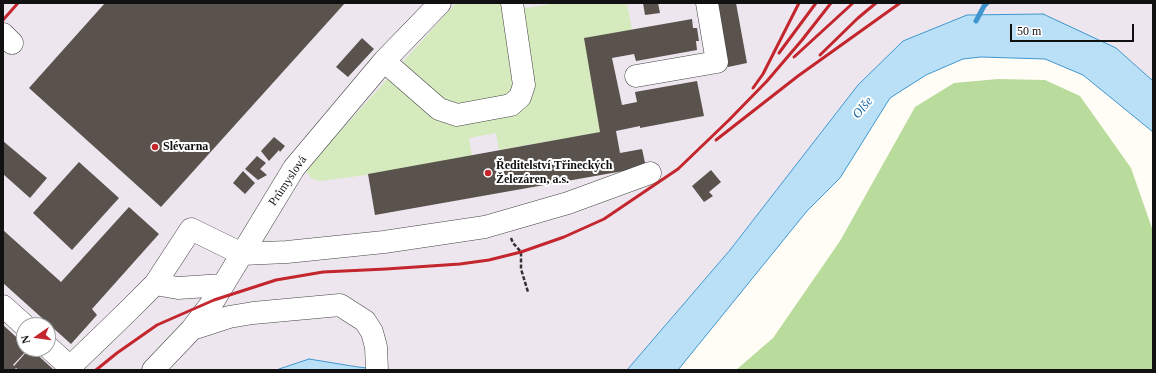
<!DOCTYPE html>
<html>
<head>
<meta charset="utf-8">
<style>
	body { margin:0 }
	#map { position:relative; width:1156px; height:373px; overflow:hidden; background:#fffdf5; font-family:"Times New Roman",serif }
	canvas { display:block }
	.frame { position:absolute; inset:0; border:4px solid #111; pointer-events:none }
	.north { position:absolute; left:16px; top:317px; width:40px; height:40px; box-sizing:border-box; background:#fff; border:1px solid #a0a0a0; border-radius:50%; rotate:257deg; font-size:11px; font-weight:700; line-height:16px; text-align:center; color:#111 }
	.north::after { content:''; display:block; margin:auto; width:14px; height:18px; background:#c4262e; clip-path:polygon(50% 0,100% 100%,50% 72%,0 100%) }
	.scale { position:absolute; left:1010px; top:24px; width:124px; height:18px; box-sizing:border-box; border:2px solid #111; border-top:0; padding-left:5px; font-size:12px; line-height:14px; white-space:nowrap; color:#111; -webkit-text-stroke:3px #fff; paint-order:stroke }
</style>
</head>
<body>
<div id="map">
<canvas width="1156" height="373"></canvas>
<div class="frame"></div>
<div class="north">N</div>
<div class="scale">50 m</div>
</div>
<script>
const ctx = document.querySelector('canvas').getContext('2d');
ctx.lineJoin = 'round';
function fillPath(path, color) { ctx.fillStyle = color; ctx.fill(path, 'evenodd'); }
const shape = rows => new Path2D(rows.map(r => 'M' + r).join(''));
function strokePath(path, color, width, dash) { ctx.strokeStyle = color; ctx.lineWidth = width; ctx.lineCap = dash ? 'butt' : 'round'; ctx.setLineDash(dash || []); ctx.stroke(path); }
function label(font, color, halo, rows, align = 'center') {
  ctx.font = font + ' "Times New Roman",serif'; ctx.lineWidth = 4; ctx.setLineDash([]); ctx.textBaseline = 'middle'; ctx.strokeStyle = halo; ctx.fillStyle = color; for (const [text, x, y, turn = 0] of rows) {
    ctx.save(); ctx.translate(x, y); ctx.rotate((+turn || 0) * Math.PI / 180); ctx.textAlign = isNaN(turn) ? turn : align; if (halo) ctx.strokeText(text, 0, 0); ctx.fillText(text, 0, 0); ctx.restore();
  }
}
fillPath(shape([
	[3,3,1153,3,1153,81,1116,48,903,41,858,85,730,250,627,370,387,370,358,367,309,359,276,370,3,370],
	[24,325,48,325,48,349,24,349]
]), '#eee6ef');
fillPath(shape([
	[456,3,520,3,521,9,556,3,627,3,632,30,586,38,602,132,499,150,496,133,469,138,472,156,367,175,320,181,311,178,305,170]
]), '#d5ebbd');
fillPath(shape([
	[998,79,1045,80,1080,96,1131,168,1153,231,1153,370,736,370,773,338,840,241,915,107,954,83]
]), '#b9dc9c');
const water = shape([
	[1043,14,1116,48,1153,81,1153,132,1083,75,1045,59,981,57,963,59,926,75,890,98,840,178,807,211,678,370,627,370,730,250,858,85,903,41,967,15,1043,14],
	[309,359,358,367,387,370,276,370,309,359]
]);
fillPath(water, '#b9e0f7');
strokePath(water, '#3f96cf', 1);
strokePath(shape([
	[976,21,984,6,987,3]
]), '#3f96cf', 5);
fillPath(shape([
	[105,3,345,3,161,207,29,88],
	[643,3,658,3,660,13,645,15],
	[716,3,736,3,747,63,728,67],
	[692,19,693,28,697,28,699,41,696,41,697,50,636,61,634,54,612,58,622,105,637,102,635,92,697,81,704,116,640,128,640,126,616,131,620,153,642,149,646,167,375,215,368,174,600,132,584,38],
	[362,38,374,49,348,77,336,67],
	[274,137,285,146,280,152,279,150,269,161,261,151],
	[3,141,47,178,30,198,3,174],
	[257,156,266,163,260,169,267,175,258,180,245,169],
	[79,162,119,198,72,250,33,213],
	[711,170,721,182,709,192,713,196,704,202,692,186],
	[243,171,255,183,245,194,233,183],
	[129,207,159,234,92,309,97,315,71,344,3,283,3,230,61,282],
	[3,325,24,344,24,349,28,349,13,365,14,366,29,349,31,349,54,370,19,370,16,368,14,370,3,370]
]), '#5a524d');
const minor = shape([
	[3,34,12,43],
	[384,61,439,109,457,115,511,105,520,97,524,85,512,3],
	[636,76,717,62,707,3],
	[155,284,191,229,242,254,287,252,384,242,485,227,568,203,650,173],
	[3,306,24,325],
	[192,329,229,317,253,313,340,305,365,321,372,332,376,347,377,370],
	[48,347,70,367],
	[67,370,128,311,155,284,178,288,223,285],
	[153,370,192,329,214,300,294,168,384,61,440,3]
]);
strokePath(minor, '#444', 23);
strokePath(shape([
	[511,238,513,243,521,252,521,269,528,292]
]), '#333', 2.5, [4, 2]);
strokePath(minor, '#fff', 22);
strokePath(shape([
	[3,20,18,3],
	[779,53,816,3],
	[820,55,858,18,876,3],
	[794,57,853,3],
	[753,88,763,74,799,3],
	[716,140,798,76,900,3],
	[96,370,117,353,157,325,214,300,276,280,323,272,386,269,460,264,489,260,521,252,564,237,604,219,678,169,729,120,767,81,802,40,831,3]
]), '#c4262e', 3);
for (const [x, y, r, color] of [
	[155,147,4,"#c4262e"],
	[488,173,4,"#c4262e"]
]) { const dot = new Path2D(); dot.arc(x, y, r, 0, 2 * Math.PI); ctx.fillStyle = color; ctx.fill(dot); strokePath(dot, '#fff', 1.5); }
label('bold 12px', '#111', '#fff', [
	["Slévarna",163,147],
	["Ředitelství Třineckých",496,166],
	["Železáren, a.s.",496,180]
], 'left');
label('12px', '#111', '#fff', [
	["Průmyslová",288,181,-56]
]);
label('italic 13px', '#1768a6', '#fff', [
	["Olše",863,108,-50]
]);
</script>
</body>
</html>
